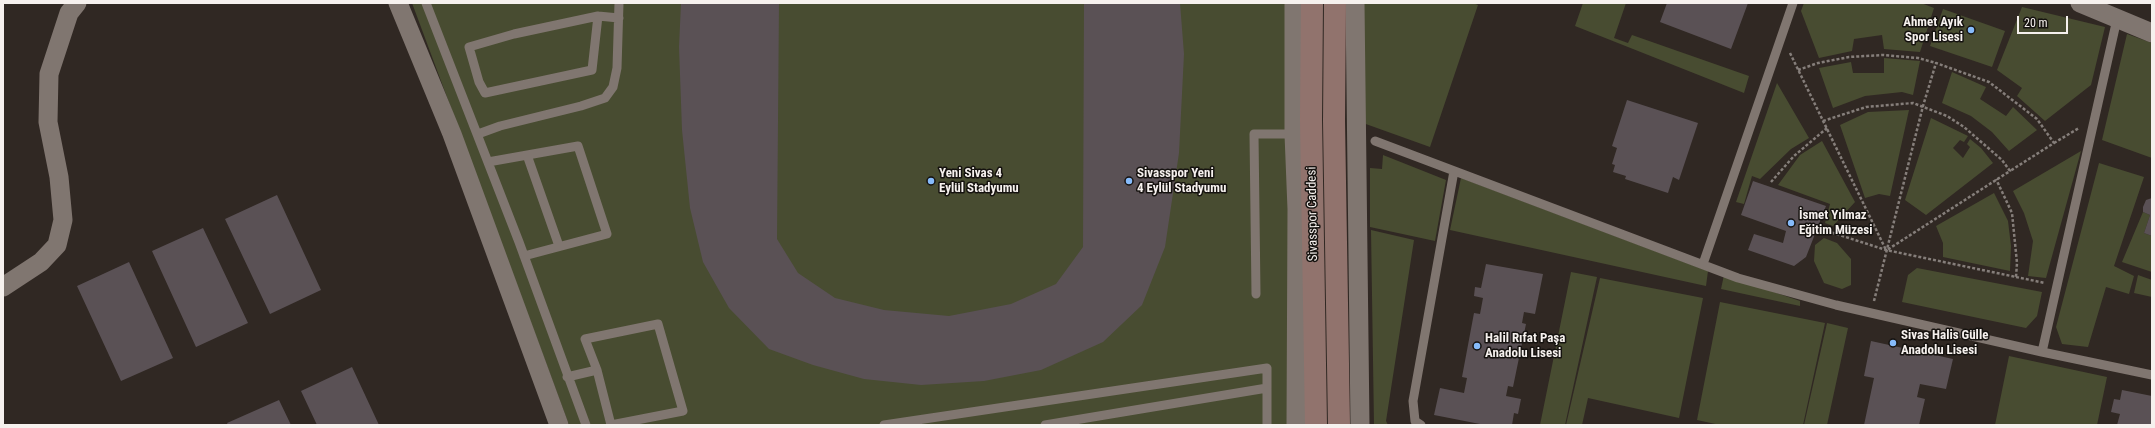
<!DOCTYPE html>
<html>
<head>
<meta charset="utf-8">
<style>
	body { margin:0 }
	#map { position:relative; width:2155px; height:428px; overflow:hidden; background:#302823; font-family:"Roboto Condensed",sans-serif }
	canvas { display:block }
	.frame { position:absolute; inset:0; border:4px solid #f6f1ee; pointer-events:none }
	.scale { position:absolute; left:2017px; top:16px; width:51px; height:18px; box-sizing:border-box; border:2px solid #f6f1ee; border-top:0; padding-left:5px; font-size:12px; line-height:14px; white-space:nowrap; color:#f6f1ee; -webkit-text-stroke:3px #15120f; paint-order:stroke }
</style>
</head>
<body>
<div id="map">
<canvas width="2155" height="428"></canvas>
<div class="frame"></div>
<div class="scale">20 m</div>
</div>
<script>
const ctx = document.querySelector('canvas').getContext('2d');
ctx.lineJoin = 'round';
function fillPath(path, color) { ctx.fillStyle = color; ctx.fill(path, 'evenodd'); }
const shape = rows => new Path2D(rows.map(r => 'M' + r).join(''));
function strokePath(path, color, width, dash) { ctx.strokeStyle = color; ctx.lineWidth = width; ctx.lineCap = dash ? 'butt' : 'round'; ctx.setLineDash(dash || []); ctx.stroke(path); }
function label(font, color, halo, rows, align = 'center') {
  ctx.font = font + ' "Roboto Condensed",sans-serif'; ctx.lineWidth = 3; ctx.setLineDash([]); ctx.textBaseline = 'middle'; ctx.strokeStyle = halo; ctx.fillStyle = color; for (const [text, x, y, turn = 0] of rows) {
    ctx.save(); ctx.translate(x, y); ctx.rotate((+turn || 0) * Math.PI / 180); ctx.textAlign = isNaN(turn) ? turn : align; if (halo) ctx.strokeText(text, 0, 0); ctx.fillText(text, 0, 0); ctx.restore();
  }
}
fillPath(shape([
	[412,3,1289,3,1293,425,569,425],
	[1362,3,1473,3,1478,5,1430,147,1363,123],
	[1583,3,1626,3,1614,38,1628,43,1632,35,1749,76,1744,93,1575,26],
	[1804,3,1921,3,1934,8,1920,52,1884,49,1882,35,1854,39,1852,51,1819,58,1801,11],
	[2022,7,2105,27,2091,85,2045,121,2017,96,2022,88,1997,70],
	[1943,9,2005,31,1992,67,1930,46],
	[2127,34,2152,43,2152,158,2102,140],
	[1884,58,1920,61,1913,95,1902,92,1865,96,1833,108,1819,68,1851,62,1853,73,1884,73],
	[1952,72,1986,87,1980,99,2006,116,2013,107,2037,130,2009,151,1992,132,1971,116,1942,103],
	[1777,83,1809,138,1791,149,1760,179,1752,176,1744,204,1736,202],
	[1909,110,1890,196,1879,194,1865,198,1840,125,1868,112],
	[1931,118,1968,136,1964,142,1960,140,1953,148,1963,158,1970,147,1967,144,1970,139,1981,148,1993,163,1926,215,1905,200],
	[1822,141,1855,202,1833,226,1825,223,1830,204,1778,185,1800,155],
	[2081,151,2046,278,2028,276,2033,241,2024,213,2013,191],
	[1383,155,1446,180,1435,241,1370,227,1370,168,1382,169],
	[2099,163,2144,177,2114,266,2134,276,2129,294,2106,287,2088,347,2062,344,2056,327],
	[1461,178,1708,271,1706,286,1450,230],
	[1994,193,2008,221,2011,246,2010,271,1943,257,1943,243,1936,226],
	[2143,212,2150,215,2144,233,2152,236,2152,272,2122,262],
	[1371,230,1414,240,1386,421,1388,425,1374,425],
	[1824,238,1837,243,1851,259,1851,285,1842,289,1824,283,1814,261,1815,245],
	[1917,268,2042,292,2037,316,2026,328,1902,302,1908,275],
	[1571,272,1597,277,1565,425,1540,425],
	[1724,275,1800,301,1800,306,1721,289],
	[2138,275,2152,280,2152,297,2134,293],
	[1600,278,1703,298,1679,418,1588,398,1582,425,1566,425],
	[1720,302,1825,323,1803,425,1720,425,1697,420],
	[1827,323,1848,328,1827,425,1804,425],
	[2009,356,2107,377,2097,425,1995,425]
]), '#484c31');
fillPath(shape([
	[681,3,779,3,777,239,798,273,835,298,884,310,949,316,1011,304,1056,284,1083,247,1084,3,1180,3,1184,54,1179,153,1165,247,1142,305,1103,342,1041,370,984,381,921,385,864,379,813,365,769,349,729,308,703,262,690,208,682,130,679,47],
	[1667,3,1748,3,1731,49,1660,22],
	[1627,100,1698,123,1679,180,1673,177,1668,193,1625,179,1626,176,1613,172,1615,165,1612,164,1617,148,1612,146],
	[1753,181,1826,206,1806,257,1794,266,1748,250,1754,234,1783,243,1786,231,1741,215],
	[277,195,321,290,270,314,225,219],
	[2152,198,2152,236,2144,233,2150,215,2143,212,2143,207,2146,200],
	[203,228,248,323,196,347,152,251],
	[129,262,173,358,121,381,77,286],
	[1486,264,1543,274,1535,314,1524,312,1522,323,1526,324,1513,387,1508,386,1506,396,1521,399,1518,414,1514,413,1512,425,1485,425,1434,415,1440,388,1464,393,1467,378,1462,377,1474,313,1480,314,1483,298,1474,296,1475,287,1481,288],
	[1871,341,1953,359,1946,389,1920,384,1917,397,1925,399,1919,425,1864,425,1874,378,1864,376],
	[352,367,379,425,317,425,301,391],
	[2122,390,2152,396,2152,425,2117,425,2120,414,2111,412,2114,399,2120,400],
	[279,400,291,425,228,425,227,423]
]), '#5a5155');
strokePath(shape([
	[1790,53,1886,250],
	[1798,70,1818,63,1849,57,1883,55,1918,58,1936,63],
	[1823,121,1866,107,1913,103,1947,116,1964,127,2002,160,2010,171,1887,250],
	[2054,143,2079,128],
	[1771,182,1794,156,1827,128],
	[1827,231,1886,250,2016,277,2017,263,2012,213,1996,179],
	[2016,277,2045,283],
	[1874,301,1923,106,1936,63,1989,82,2037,119,2054,143,2010,171]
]), '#857e7a', 2.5, [3, 2]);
strokePath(shape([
	[426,3,519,242,586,425],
	[598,16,592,70,485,93,479,82,469,47,514,34,598,16,619,18],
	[478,134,500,126,581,106,605,98,613,87,617,68,619,3],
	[1375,141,1738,278,1836,305,2042,352,2152,375],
	[527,155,559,246],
	[488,162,578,146,607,234,524,256],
	[1703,264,1793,3],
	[1256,294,1254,134,1294,134],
	[2042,352,2117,19],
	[567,377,597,370],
	[611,425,597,370,585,339,658,324,683,411,611,425],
	[884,425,1267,368,1267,425],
	[1045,425,1267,388],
	[1421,425,1415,421,1413,401,1454,171]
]), '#807670', 9);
strokePath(shape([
	[398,3,452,134,559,425],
	[1294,3,1294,134,1297,209,1296,425],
	[1355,3,1360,425],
	[2080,3,2152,33],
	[3,287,41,262,57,245,63,220,59,177,48,122,49,74,69,13,77,3]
]), '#807670', 19);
strokePath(shape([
	[1312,3,1311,119,1316,425],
	[1335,3,1334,121,1339,425]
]), '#91736d', 22);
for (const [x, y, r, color] of [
	[1971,30,4,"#86bbfb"],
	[931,181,4,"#86bbfb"],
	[1129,181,4,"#86bbfb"],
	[1791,223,4,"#86bbfb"],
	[1893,343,4,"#86bbfb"],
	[1477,346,4,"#86bbfb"]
]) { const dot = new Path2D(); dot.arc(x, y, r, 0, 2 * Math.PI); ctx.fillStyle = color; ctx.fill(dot); strokePath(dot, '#15120f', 1.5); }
label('bold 13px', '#f6f1ee', '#15120f', [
	["Ahmet Ayık",1963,23,"right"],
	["Spor Lisesi",1963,38,"right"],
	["Yeni Sivas 4",939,174],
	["Eylül Stadyumu",939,189],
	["Sivasspor Yeni",1137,174],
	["4 Eylül Stadyumu",1137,189],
	["İsmet Yılmaz",1799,216],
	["Eğitim Müzesi",1799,231],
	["Sivas Halis Gülle",1901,336],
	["Anadolu Lisesi",1901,351],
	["Halil Rıfat Paşa",1485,339],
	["Anadolu Lisesi",1485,354]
], 'left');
label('13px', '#f6f1ee', '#15120f', [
	["Sivasspor Caddesi",1313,214,-91]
]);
</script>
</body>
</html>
